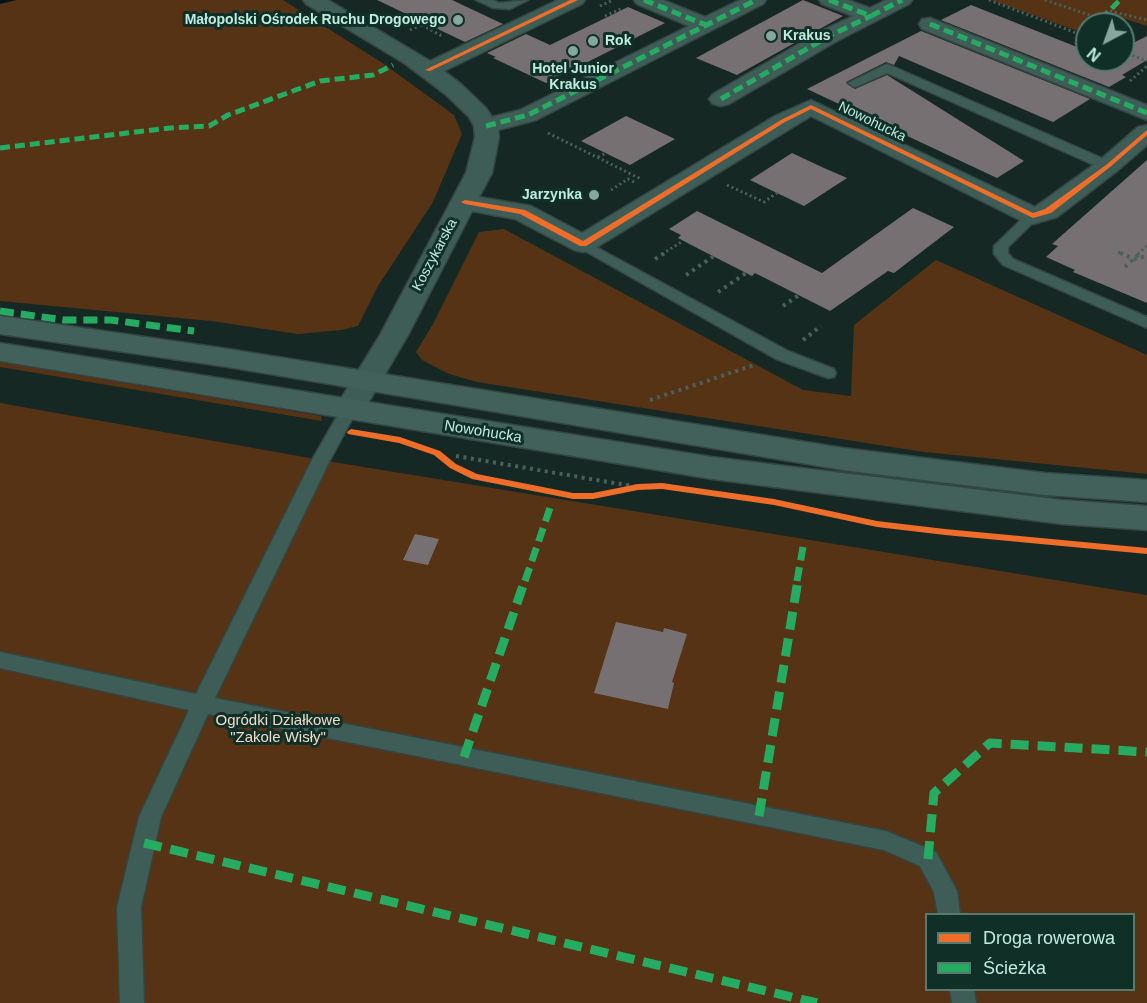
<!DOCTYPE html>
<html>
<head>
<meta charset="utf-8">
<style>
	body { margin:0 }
	#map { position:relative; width:1147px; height:1003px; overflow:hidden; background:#162824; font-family:Arial,sans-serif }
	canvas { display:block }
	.legend { position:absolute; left:925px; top:913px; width:210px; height:78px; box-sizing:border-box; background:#0f2f27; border:2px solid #557b71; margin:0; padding:8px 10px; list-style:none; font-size:18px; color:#bfecdf }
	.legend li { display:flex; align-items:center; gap:12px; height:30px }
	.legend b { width:30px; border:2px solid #557b71 }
	.north { position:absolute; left:1075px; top:12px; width:60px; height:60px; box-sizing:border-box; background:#0f2f27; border:2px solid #557b71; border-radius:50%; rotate:221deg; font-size:16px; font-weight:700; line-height:24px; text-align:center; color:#bfecdf }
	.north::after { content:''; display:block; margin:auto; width:21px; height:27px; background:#84a79e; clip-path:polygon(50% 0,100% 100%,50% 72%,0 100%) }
</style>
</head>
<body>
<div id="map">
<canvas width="1147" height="1003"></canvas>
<ul class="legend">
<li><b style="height:8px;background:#ee6e29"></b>Droga rowerowa</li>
<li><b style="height:8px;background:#26ab63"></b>Ścieżka</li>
</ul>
<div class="north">N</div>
</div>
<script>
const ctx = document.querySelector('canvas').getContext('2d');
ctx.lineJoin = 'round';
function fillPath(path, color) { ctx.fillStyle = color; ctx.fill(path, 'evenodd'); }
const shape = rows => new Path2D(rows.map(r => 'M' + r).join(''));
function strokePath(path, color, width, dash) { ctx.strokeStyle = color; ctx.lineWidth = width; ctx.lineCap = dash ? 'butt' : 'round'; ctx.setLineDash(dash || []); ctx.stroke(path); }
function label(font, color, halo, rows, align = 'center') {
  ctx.font = font + ' Arial,sans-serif'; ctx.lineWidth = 6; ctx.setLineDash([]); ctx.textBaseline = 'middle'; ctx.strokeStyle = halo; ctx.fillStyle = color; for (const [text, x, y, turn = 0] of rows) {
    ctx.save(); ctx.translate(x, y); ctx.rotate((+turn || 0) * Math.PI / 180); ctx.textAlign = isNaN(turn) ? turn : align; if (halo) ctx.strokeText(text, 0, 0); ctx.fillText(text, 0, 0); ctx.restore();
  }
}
fillPath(shape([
	[0,0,283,0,384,64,454,115,462,134,433,202,378,286,358,326,341,330,298,334,211,321,0,301],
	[991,0,1147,0,1147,26,1116,16,1103,24,1087,24,1086,34],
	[504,229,803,390,851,396,854,325,936,260,1147,355,1147,474,924,452,477,382,449,374,422,360,416,352,433,324,479,232],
	[0,362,321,416,322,421,0,367],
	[0,403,321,460,1147,595,1147,1003,0,1003],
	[926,914,1134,914,1134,990,926,990]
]), '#563314');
fillPath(shape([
	[0,0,16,0,0,4,0,0]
]), '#05121a');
fillPath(shape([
	[377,0,452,0,503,24,465,42],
	[803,0,843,16,737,75,696,58],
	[971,5,1087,51,1087,60,1123,60,1123,48,1147,36,1147,60,1122,75,1126,77,1109,87,941,20],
	[628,7,665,23,546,83,493,58,496,57,487,53,526,34,550,45],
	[921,31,1090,99,1053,122,899,56,894,65,886,62,846,82,855,89,887,75,1024,161,997,178,807,89],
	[626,116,675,139,630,165,581,141],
	[792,153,824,168,847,178,804,206,750,180],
	[1147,160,1147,303,1073,272,1075,270,1046,257,1058,246,1052,244],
	[913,208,954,227,894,273,888,271,830,311,755,273,752,276,699,249,678,238,681,235,669,229,697,211,822,273],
	[415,534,439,539,428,565,403,560],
	[616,622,663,632,664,628,687,634,672,682,674,683,668,709,594,693]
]), '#777073');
const service = shape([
	[476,0,492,0,499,3,528,0,510,9,493,8,476,0],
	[887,64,1113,163,1115,166,1108,170,1103,169,887,73,858,86,854,87,848,83,887,64],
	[1033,212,1040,216,1008,247,1008,253,1013,259,1147,317,1147,328,1003,265,994,254,994,246,1028,213,1033,212],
	[583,240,788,351,834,369,836,373,834,377,828,378,776,359,578,247,576,244,583,240],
	[349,404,355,406,357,410,330,460,215,698,886,831,936,852,957,891,960,914,938,914,934,892,920,866,884,850,208,714,161,817,141,907,144,1003,120,1003,117,907,139,817,189,710,0,668,0,652,196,694,312,460,343,406,349,404],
	[950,990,974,990,976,1003,952,1003,950,990]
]);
const minor = shape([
	[303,0,328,0,430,61,558,0,585,0,582,4,444,71,461,84,486,108,492,117,520,110,689,26,637,4,634,0,663,0,705,17,740,0,766,0,763,4,536,120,498,130,499,137,492,173,479,197,531,206,582,233,775,116,811,100,1035,207,1099,161,1138,127,1147,125,1147,145,1117,171,1057,217,1033,224,1024,222,811,116,592,250,583,252,574,250,515,219,472,211,408,335,364,410,360,417,349,420,338,417,334,410,380,335,466,173,475,137,474,126,469,117,445,94,404,63,306,4,303,0],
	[819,0,848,0,870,8,886,0,912,0,909,4,837,41,729,104,721,106,713,104,709,99,713,94,821,31,853,16,822,4,819,0],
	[930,18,1147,105,1147,120,922,29,919,24,922,19,930,18]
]);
const secondary = shape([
	[0,316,228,349,843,448,1045,473,1147,480,1147,502,1045,495,843,470,228,367,0,334,0,316],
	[0,343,712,457,1062,500,1147,506,1147,530,1062,524,712,479,0,361,0,343]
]);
strokePath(service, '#334641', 3);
strokePath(minor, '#334641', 3);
strokePath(secondary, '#334641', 3);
strokePath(shape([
	[989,0,1087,37],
	[1045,0,1101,19,1094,24],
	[600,6,613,0],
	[1110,11,1147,20],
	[605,16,621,9],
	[422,25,442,36],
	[410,30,426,23],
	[1079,33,1087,28],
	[1123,52,1147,61],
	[1130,81,1147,66],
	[548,133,641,179],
	[598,157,606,153],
	[727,185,764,202,777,193],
	[611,190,628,179,636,183],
	[1118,252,1123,254],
	[662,254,683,241],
	[1138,254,1147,246]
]), '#48615b', 3, [2, 3]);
strokePath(shape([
	[1120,253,1134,259,1147,256],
	[655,259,665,253],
	[1125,267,1140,253],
	[686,275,714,256],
	[718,292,746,273],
	[783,306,799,295],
	[803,340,821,326],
	[650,400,754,365],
	[456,456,638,487]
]), '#48615b', 4, [3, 4.5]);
fillPath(service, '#3f5d57');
fillPath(minor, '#3f5d57');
fillPath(secondary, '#42615a');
strokePath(shape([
	[644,0,706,25],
	[829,0,871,16,902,0],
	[1101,19,1120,0],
	[930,24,1147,113],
	[721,99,829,36,871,16],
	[486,126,528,115,756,0],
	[0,148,170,128,209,126,228,115,320,81,373,75,393,65]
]), '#26ab63', 5, [10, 5]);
strokePath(shape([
	[0,311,64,320,111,320,194,331],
	[525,581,551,505],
	[797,581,803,547]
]), '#26ab63', 7, [14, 7]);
strokePath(shape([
	[464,757,525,580],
	[759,816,798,580],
	[144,843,817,1003],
	[928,859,934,793,990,743,1147,752]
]), '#26ab63', 9, [18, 9]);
fillPath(shape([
	[570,0,578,0,430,71,425,70,570,0],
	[811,105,1033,213,1045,209,1106,165,1147,130,1147,135,1110,167,1051,213,1033,218,811,109,785,122,586,246,580,246,520,214,465,204,461,202,465,200,525,210,583,241,781,120,811,105],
	[351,429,400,437,440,451,456,464,477,474,573,493,593,493,638,484,662,483,774,499,877,521,945,529,1147,548,1147,554,945,535,877,527,774,505,662,489,638,490,593,499,573,499,472,479,450,468,434,455,399,443,348,434,347,432,351,429]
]), '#ee6e29');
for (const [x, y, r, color] of [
	[458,20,6,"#84a79e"],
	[771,36,6,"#84a79e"],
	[593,41,6,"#84a79e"],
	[573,51,6,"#84a79e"],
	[594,195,6,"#84a79e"]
]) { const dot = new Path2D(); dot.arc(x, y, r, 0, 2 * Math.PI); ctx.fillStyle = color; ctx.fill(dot); strokePath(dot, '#0f2f27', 2); }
label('bold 14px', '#bfecdf', '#0f2f27', [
	["Małopolski Ośrodek Ruchu Drogowego",446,20],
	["Krakus",783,36,"left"],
	["Rok",605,41,"left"],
	["Hotel Junior",573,69,"center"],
	["Krakus",573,85,"center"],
	["Jarzynka",582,195]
], 'right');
label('14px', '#bfecdf', '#0f2f27', [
	["Nowohucka",872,122,26],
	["Koszykarska",435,255,-62]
]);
label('15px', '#bfecdf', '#0f2f27', [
	["Nowohucka",483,432,9]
]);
label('15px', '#f3dbca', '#0f2f27', [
	["Ogródki Działkowe",278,721],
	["\"Zakole Wisły\"",278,738]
]);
</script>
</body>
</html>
